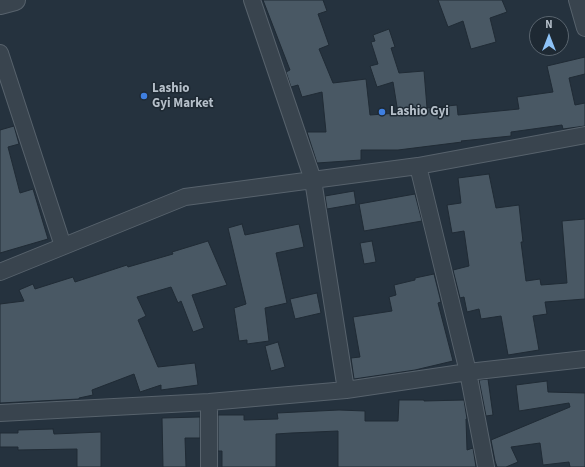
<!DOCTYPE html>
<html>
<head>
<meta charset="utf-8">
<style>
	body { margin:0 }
	#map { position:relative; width:585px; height:467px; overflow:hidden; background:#25323e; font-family:"Source Sans 3",sans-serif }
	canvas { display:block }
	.north { position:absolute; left:529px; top:16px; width:40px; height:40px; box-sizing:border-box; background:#1e2933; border:1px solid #5a656f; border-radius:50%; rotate:0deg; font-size:11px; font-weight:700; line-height:16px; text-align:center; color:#b5bfc9 }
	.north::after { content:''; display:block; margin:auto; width:14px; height:18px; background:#8dc2f6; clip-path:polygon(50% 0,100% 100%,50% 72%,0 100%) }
</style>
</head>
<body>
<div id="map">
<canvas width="585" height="467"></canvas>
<div class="north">N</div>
</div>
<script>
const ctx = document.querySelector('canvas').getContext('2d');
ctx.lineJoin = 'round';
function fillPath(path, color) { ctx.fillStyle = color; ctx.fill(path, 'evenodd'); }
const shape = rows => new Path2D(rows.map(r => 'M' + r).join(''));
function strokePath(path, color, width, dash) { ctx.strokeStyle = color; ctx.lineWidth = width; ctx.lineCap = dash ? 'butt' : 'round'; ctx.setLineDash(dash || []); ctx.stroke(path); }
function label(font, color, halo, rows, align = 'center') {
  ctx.font = font + ' "Source Sans 3",sans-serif'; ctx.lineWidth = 3; ctx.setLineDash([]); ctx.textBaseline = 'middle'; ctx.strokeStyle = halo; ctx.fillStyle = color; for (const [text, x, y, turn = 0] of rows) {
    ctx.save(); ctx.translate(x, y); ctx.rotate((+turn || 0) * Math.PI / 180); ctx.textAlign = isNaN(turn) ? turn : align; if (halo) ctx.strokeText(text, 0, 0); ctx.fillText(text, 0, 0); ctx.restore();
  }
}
const building = shape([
	[263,0,323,0,327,11,318,14,329,45,319,49,333,83,366,79,370,115,398,113,393,82,377,87,370,66,378,64,371,42,375,41,373,35,389,29,395,47,391,48,399,73,424,71,427,108,457,105,458,115,519,109,517,97,553,92,547,66,585,57,585,74,569,78,575,105,585,103,585,126,563,129,562,125,511,132,511,136,461,141,462,142,398,150,361,150,361,160,317,163,307,132,326,132,322,92,302,97,298,85,291,87,286,72,290,70,263,0],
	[438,0,502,0,507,12,490,18,496,42,471,49,463,21,448,27,438,0],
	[14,126,19,144,8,147,20,193,33,189,48,239,0,253,0,130,14,126],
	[489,174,496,208,519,205,523,242,521,242,526,281,540,279,541,285,567,283,562,221,585,219,585,299,545,302,547,314,533,316,539,350,508,355,501,316,481,319,479,309,467,312,464,297,460,298,453,270,469,266,464,231,452,233,447,205,461,203,458,178,489,174],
	[354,191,356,204,327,209,325,196,354,191],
	[415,194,422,221,364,231,359,204,415,194],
	[242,224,245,235,299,224,304,247,276,253,287,303,265,308,269,341,247,344,247,340,239,341,234,308,246,304,228,228,242,224],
	[208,241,227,285,192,295,204,328,193,332,181,301,178,303,171,287,137,297,146,316,138,320,158,367,195,363,198,385,161,390,161,385,140,392,134,374,92,390,93,395,79,398,79,399,0,403,0,304,24,301,19,290,33,284,35,289,73,277,75,282,127,265,128,267,173,254,172,252,208,241],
	[372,241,376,262,364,264,360,243,372,241],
	[434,274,441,302,438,303,453,361,415,370,354,379,351,358,360,357,353,317,392,311,389,297,396,295,394,285,415,280,415,278,434,274],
	[317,293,321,313,295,319,290,299,317,293],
	[278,342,285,367,271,371,265,346,278,342],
	[488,379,493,415,486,416,479,380,488,379],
	[547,381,548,392,585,393,585,467,570,467,569,462,543,465,540,443,511,447,518,462,506,467,497,467,495,461,491,440,570,407,569,403,519,411,516,385,547,381],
	[399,400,424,400,424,401,464,400,467,419,466,419,467,450,473,448,476,467,338,467,338,431,291,433,276,434,276,467,222,467,222,451,218,451,218,415,244,415,244,420,278,419,277,413,339,410,365,411,365,421,398,421,399,400],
	[200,417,200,438,185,438,186,467,163,467,162,418,200,417],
	[53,429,54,434,101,432,101,467,77,467,77,449,18,450,18,447,0,447,0,433,18,433,18,430,53,429]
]);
fillPath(building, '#495864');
strokePath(building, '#202b35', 1);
const minor = shape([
	[252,0,313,180,346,390],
	[577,0,585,28],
	[0,53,63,246],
	[418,166,468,372,486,467],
	[0,272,185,197,418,166,585,135],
	[209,402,209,467],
	[0,413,209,402,346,390,468,372,585,359]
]);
const tertiary = shape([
	[0,4,15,0]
]);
strokePath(minor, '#57626c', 18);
strokePath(tertiary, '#57626c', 22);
strokePath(minor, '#39444e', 16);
strokePath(tertiary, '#39444e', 20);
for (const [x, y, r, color] of [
	[144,96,4,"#3f7fe0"],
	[382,112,4,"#3f7fe0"]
]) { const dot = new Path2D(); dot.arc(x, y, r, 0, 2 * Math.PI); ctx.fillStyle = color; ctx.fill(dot); strokePath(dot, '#1e2933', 1.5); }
label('bold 13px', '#b5bfc9', '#1e2933', [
	["Lashio",152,89],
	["Gyi Market",152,104],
	["Lashio Gyi",390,112]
], 'left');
</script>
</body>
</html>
